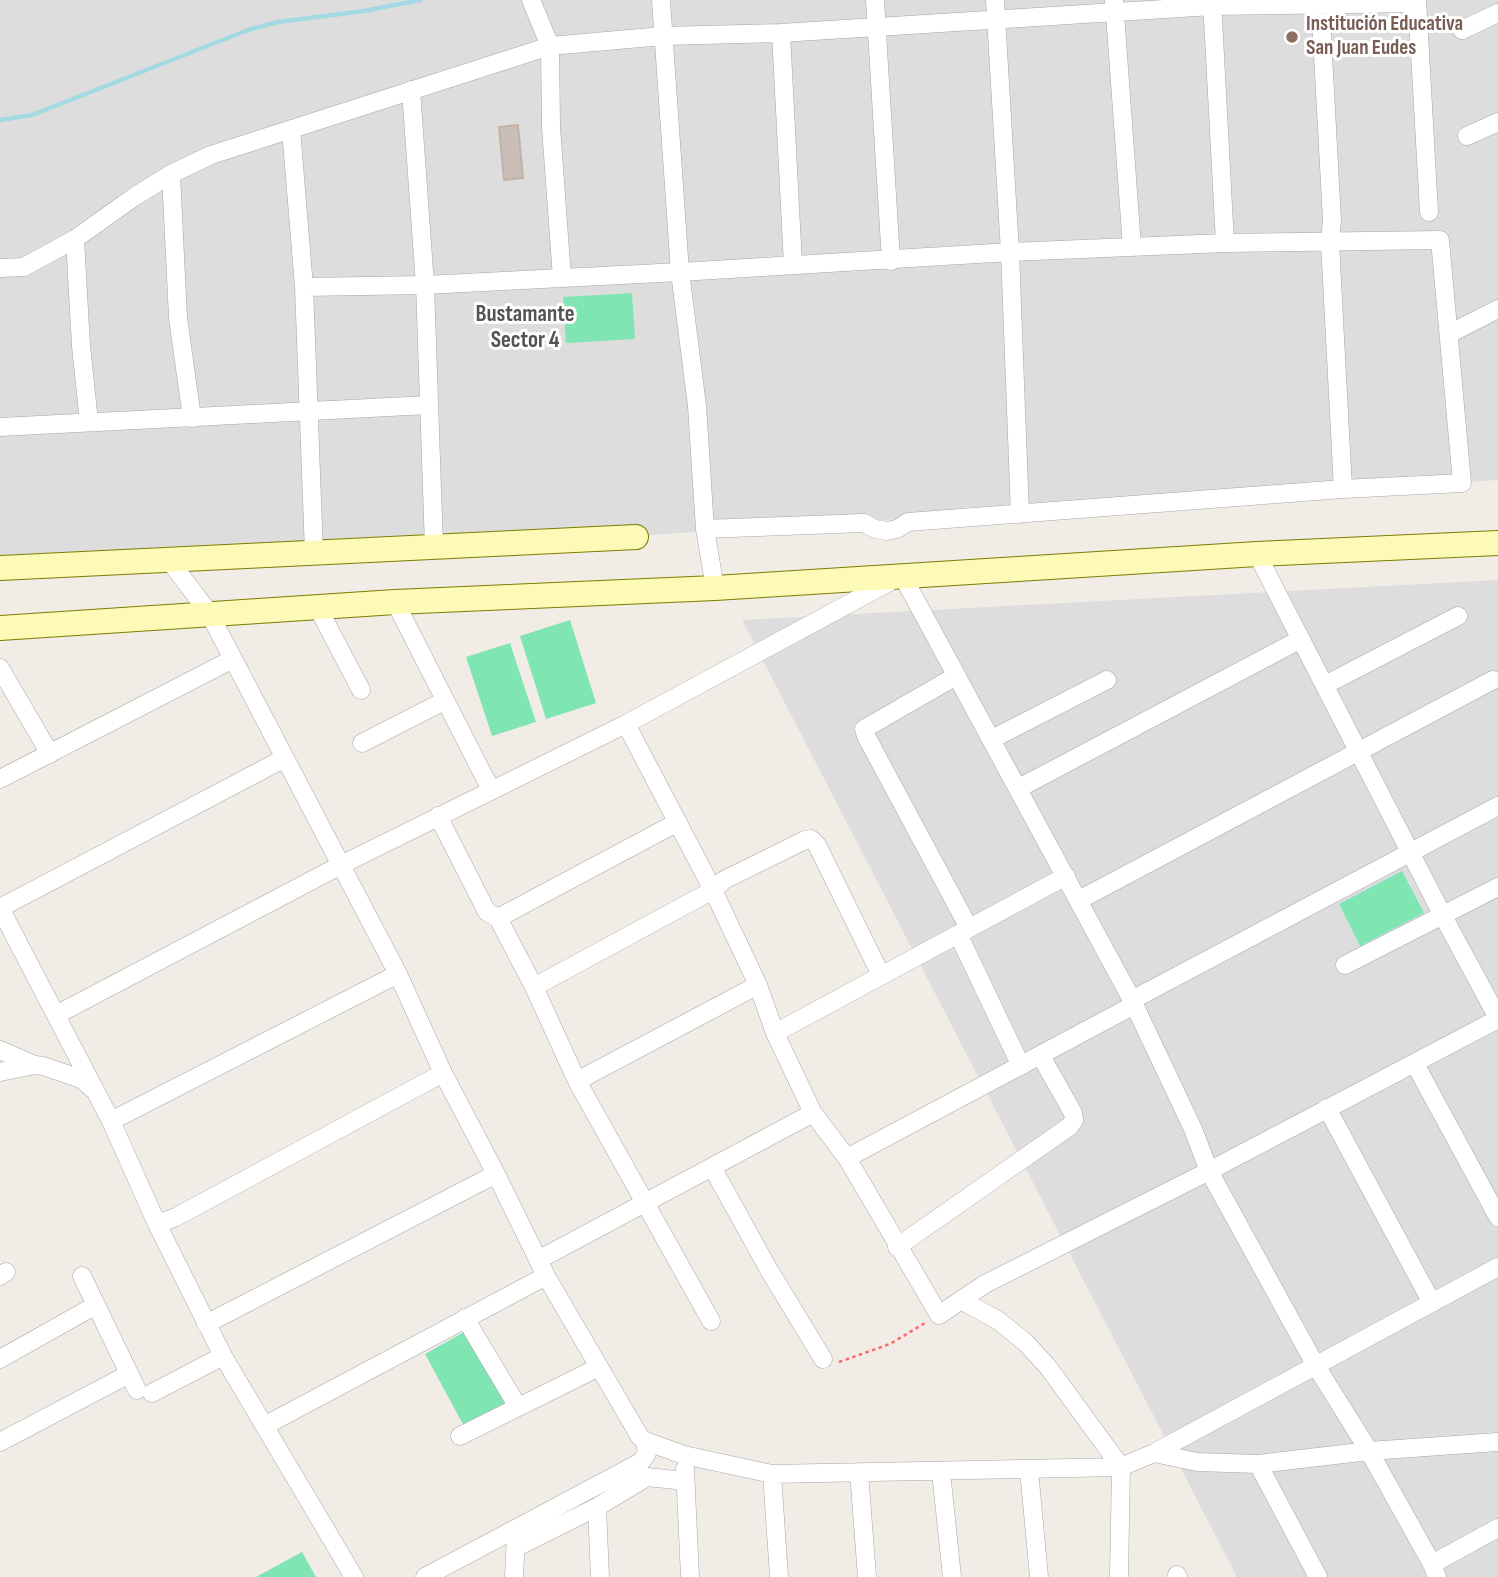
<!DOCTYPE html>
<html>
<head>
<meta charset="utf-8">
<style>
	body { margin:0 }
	canvas { display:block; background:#f1ece6 }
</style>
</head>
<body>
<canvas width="1498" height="1577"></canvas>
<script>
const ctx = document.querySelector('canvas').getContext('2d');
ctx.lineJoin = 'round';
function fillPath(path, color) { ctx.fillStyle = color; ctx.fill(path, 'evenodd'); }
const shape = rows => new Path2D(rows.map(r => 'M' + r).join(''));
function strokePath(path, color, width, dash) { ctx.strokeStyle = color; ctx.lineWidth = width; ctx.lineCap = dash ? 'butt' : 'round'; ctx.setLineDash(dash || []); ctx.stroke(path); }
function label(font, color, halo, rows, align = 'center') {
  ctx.font = font + ' "Sofia Sans Condensed",sans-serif'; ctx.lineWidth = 6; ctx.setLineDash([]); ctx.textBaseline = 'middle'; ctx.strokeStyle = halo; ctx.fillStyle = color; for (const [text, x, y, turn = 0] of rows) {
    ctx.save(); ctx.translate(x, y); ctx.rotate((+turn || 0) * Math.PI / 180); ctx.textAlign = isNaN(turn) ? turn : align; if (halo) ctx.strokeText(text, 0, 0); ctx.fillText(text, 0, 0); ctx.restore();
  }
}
fillPath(shape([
	[0,0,1498,0,1498,480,0,577],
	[1498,580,1498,1577,1237,1577,742,620]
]), '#dedddd');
fillPath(shape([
	[632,293,635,339,566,343,563,297],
	[570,620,596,703,546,719,520,636],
	[510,643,536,722,492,736,466,657],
	[1402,871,1424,913,1360,946,1339,904],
	[466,1331,505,1404,464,1426,425,1354],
	[302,1552,316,1577,256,1577]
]), '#7fe5b3');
strokePath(shape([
	[0,120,32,115,248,30,278,22,364,11,420,0]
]), '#a3d9e1', 4.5);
const building = shape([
	[518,125,523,178,504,180,499,127,518,125]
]);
fillPath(building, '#c9beb8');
strokePath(building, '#c4b1a7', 2);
const street = shape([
	[531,0,550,46,551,127,562,278],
	[661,0,680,272,697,406,705,529,715,588],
	[875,0,891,261],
	[995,0,1010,252,1020,514],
	[1114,0,1132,247],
	[1212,0,1225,243],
	[1320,0,1332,220,1330,243,1343,489],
	[1417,0,1429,212],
	[1462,30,1498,13],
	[781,33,793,265],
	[411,90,425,285,434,547],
	[291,129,304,287,314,553],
	[1467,136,1498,122],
	[171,174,178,318,192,418],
	[75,239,81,346,89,422],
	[0,268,24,267,75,239,134,197,171,174,211,155,550,46,663,36,781,33,1212,6,1417,3],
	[304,287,425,285,680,272,1010,252,1225,243,1440,240,1462,483,1343,489,908,522,897,529,887,531,875,529,864,523,705,529],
	[1449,334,1498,309],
	[0,427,428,405],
	[1257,554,1443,916,1498,1018],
	[169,560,209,613,398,974,443,1073,496,1174,546,1276,640,1437,645,1441,684,1455,772,1474,1121,1467,1154,1453,1197,1462,1258,1464,1369,1451,1498,1442],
	[395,602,491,790],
	[318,608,361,690],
	[0,668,50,754],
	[956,676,864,729,866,736,969,928],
	[1325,685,1458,616],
	[626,724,713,890,758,985,775,1033,813,1113,847,1158,939,1315,985,1284,1209,1171,1498,1019],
	[992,739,1107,680],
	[362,743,444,701],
	[285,758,0,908,111,1121,157,1224,223,1356,354,1577],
	[0,779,233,659],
	[1019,788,1301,639],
	[438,816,487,912,498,918,534,987,577,1081,711,1321],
	[1079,900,1493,680],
	[498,918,678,822],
	[958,934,1021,1066],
	[1345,965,1498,887],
	[534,987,713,890,724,880,805,840,811,839,817,845,881,975],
	[1132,1000,1498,806],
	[56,1015,341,865,626,724,902,575,1132,1000,1193,1129,1209,1171,1316,1366,1369,1451,1432,1564,1437,1577],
	[775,1033,1066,876],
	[0,1050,32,1064],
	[1415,1064,1498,1217],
	[0,1072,35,1065,43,1066,81,1079,94,1090],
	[577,1081,758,985],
	[1327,1108,1432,1303],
	[111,1121,398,974],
	[847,1158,1134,1005],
	[712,1167,769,1270,823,1359],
	[157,1224,176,1217,443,1073],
	[897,1247,1070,1126,1074,1120,1073,1113,1041,1056],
	[538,1260,813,1113],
	[0,1276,6,1272],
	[82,1276,137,1390],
	[961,1300,999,1321,1026,1343,1048,1367,1121,1467,1119,1577],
	[465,1318,518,1407],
	[206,1324,496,1174],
	[0,1359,96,1305],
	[152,1393,223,1356],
	[266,1425,546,1276],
	[460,1436,599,1367],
	[0,1442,129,1374],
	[1154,1453,1498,1267],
	[1258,1464,1318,1577],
	[685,1469,690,1577],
	[1029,1470,1039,1577],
	[859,1472,867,1577],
	[941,1472,952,1577],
	[772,1474,779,1577],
	[597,1507,600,1577],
	[517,1547,597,1507,647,1477,685,1481],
	[1432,1564,1498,1528],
	[1177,1575,1178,1577],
	[425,1577,641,1462,647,1453,645,1441],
	[514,1577,516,1535]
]);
const secondary = shape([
	[0,568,636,537],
	[0,628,395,602,715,588,1257,554,1498,543]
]);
strokePath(street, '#a7a7a7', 19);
strokePath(secondary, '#7d7d00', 26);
strokePath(shape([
	[839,1362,890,1344,925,1323]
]), '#ff6869', 2.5, [3.5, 3.5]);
strokePath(street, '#fff', 18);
strokePath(secondary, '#fdfab7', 24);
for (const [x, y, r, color] of [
	[1292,37,7,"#8d6e63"]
]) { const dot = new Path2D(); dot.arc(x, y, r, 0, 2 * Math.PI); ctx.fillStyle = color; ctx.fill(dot); strokePath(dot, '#fff', 2.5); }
label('bold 21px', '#785e54', '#fff', [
	["Institución Educativa",1306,25],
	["San Juan Eudes",1306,49]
], 'left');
label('bold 23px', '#535353', '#fff', [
	["Bustamante",525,315],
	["Sector 4",525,341]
]);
</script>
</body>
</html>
